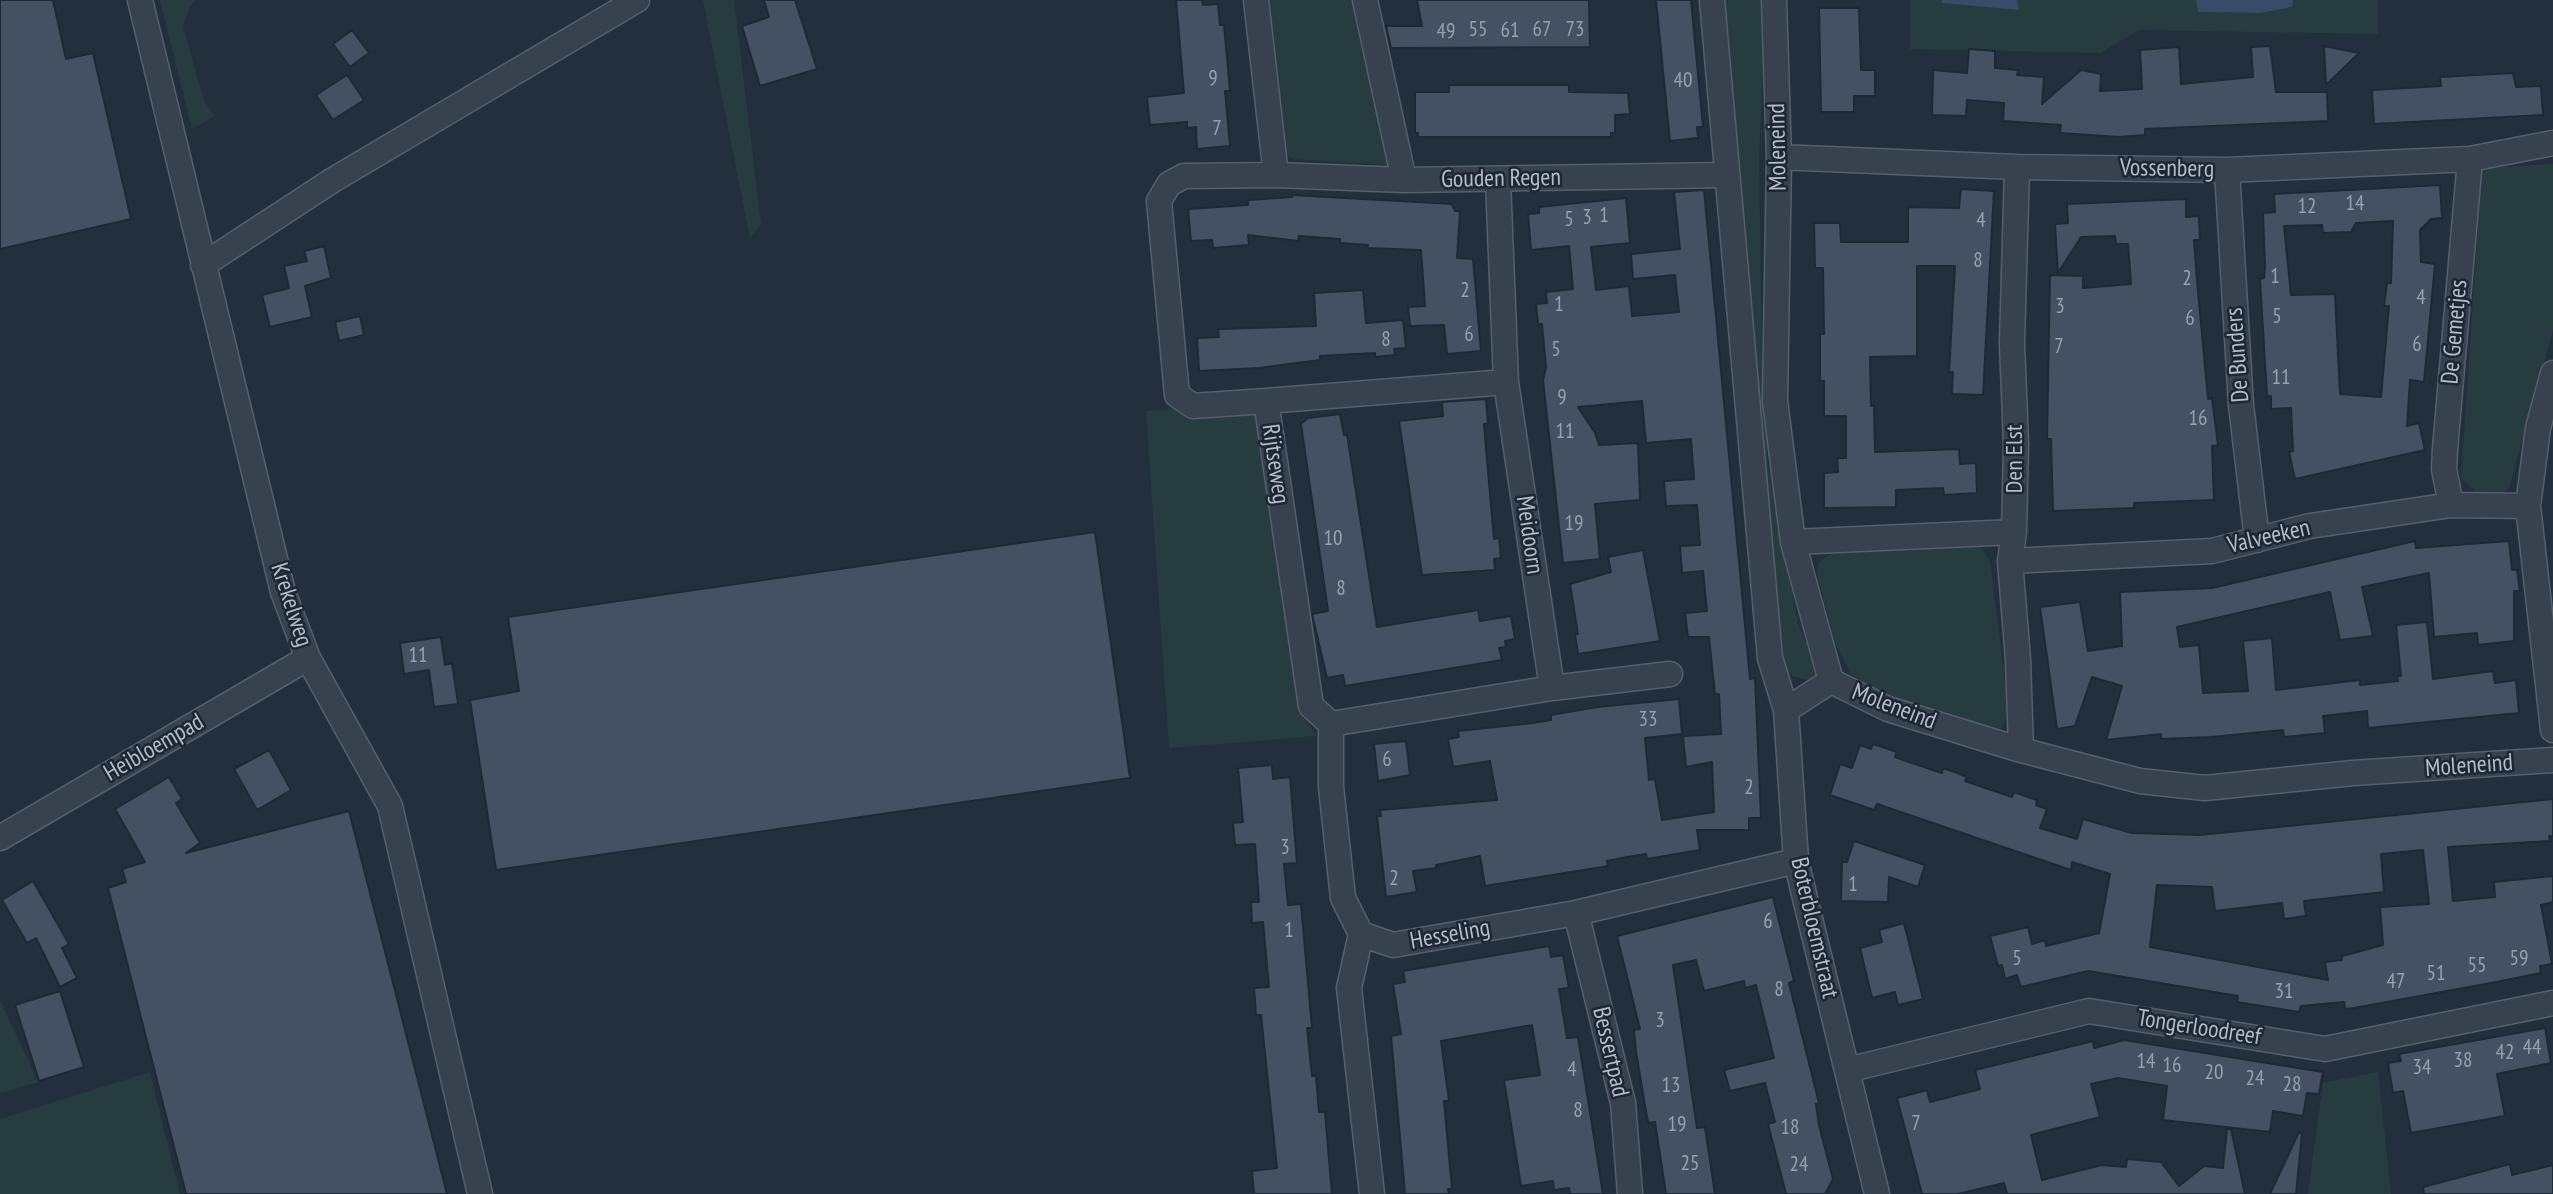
<!DOCTYPE html>
<html>
<head>
<meta charset="utf-8">
<style>
	body { margin:0 }
	canvas { display:block; background:#242f3e }
</style>
</head>
<body>
<canvas width="2553" height="1194"></canvas>
<script>
const ctx = document.querySelector('canvas').getContext('2d');
ctx.lineJoin = 'round';
function fillPath(path, color) { ctx.fillStyle = color; ctx.fill(path, 'evenodd'); }
const shape = rows => new Path2D(rows.map(r => 'M' + r).join(''));
function strokePath(path, color, width, dash) { ctx.strokeStyle = color; ctx.lineWidth = width; ctx.lineCap = dash ? 'butt' : 'round'; ctx.setLineDash(dash || []); ctx.stroke(path); }
function label(font, color, halo, rows, align = 'center') {
  ctx.font = font + ' "PT Sans Narrow",sans-serif'; ctx.lineWidth = 5; ctx.setLineDash([]); ctx.textBaseline = 'middle'; ctx.strokeStyle = halo; ctx.fillStyle = color; for (const [text, x, y, turn = 0] of rows) {
    ctx.save(); ctx.translate(x, y); ctx.rotate((+turn || 0) * Math.PI / 180); ctx.textAlign = isNaN(turn) ? turn : align; if (halo) ctx.strokeText(text, 0, 0); ctx.fillText(text, 0, 0); ctx.restore();
  }
}
fillPath(shape([
	[160,0,196,0,189,8,183,27,204,101,215,116,192,129],
	[703,0,734,0,761,224,750,238],
	[1268,0,1358,0,1392,165,1294,159,1282,150],
	[1723,0,1766,0,1759,158,1762,361,1768,464,1798,624,1818,673,1812,681,1792,676,1784,668,1781,655],
	[1910,0,1942,0,1942,3,2019,9,2017,0,2196,0,2198,12,2260,13,2292,7,2293,0,2378,0,2378,34,2139,30,2100,53,1910,49],
	[2553,164,2553,330,2509,488,2501,494,2486,494,2475,491,2461,478,2482,168],
	[1249,404,1256,421,1302,716,1317,736,1169,748,1146,411],
	[1966,544,1982,548,1990,561,2009,713,1999,732,1913,704,1869,686,1851,674,1835,643,1817,573,1819,562,1836,550],
	[0,1000,38,1082,0,1093],
	[150,1072,180,1194,0,1194,0,1119],
	[2378,1072,2391,1194,2308,1194,2323,1083]
]), '#263c3f');
fillPath(shape([
	[1942,0,2017,0,2019,10,1942,3],
	[2196,0,2293,0,2292,7,2260,13,2198,12]
]), '#394c67');
const building = shape([
	[0,0,53,0,66,59,93,53,131,219,0,249,0,0],
	[764,0,795,0,817,69,760,86,742,26,769,17,764,0],
	[1176,0,1202,0,1203,5,1218,4,1220,25,1224,25,1230,91,1225,91,1230,146,1197,149,1196,127,1187,128,1187,122,1150,125,1147,97,1184,93,1176,0],
	[1417,0,1589,0,1590,47,1391,48,1386,26,1422,26,1417,0],
	[1656,0,1691,0,1703,127,1697,127,1698,138,1670,141,1656,0],
	[1819,8,1859,8,1861,70,1875,70,1875,96,1854,96,1854,112,1821,112,1819,8],
	[352,30,369,53,350,67,333,44,352,30],
	[2270,46,2276,92,2327,92,2328,121,2145,129,2145,135,2119,137,2060,133,2061,125,2003,121,2004,103,1967,100,1966,116,1932,115,1933,70,1967,73,1969,49,1995,51,1995,68,2018,70,2017,75,2044,77,2042,104,2081,70,2101,74,2100,91,2142,89,2140,50,2179,47,2181,84,2253,77,2251,47,2270,46],
	[2324,46,2359,53,2326,85,2324,46],
	[2513,73,2516,87,2541,86,2543,115,2374,124,2372,90,2441,86,2440,77,2513,73],
	[347,75,364,100,333,120,316,95,347,75],
	[1449,85,1569,85,1569,92,1628,93,1630,114,1615,115,1615,133,1611,133,1611,137,1418,137,1418,133,1415,133,1415,92,1449,92,1449,85],
	[2440,185,2442,218,2431,219,2420,230,2421,262,2435,264,2424,382,2410,380,2407,426,2419,423,2425,450,2295,479,2289,452,2293,451,2291,408,2271,409,2271,396,2267,396,2260,279,2264,278,2265,266,2263,213,2275,212,2274,194,2440,185],
	[2393,221,2391,283,2387,283,2384,306,2389,306,2381,397,2340,394,2335,294,2291,295,2284,226,2322,225,2323,233,2351,232,2356,223,2393,221],
	[1961,189,1994,191,1983,395,1952,394,1953,372,1949,372,1955,266,1917,266,1917,356,1870,357,1871,406,1874,406,1875,452,1959,449,1960,464,1976,463,1977,493,1944,495,1943,488,1896,490,1896,507,1824,508,1824,473,1838,472,1837,458,1846,458,1846,416,1824,416,1824,381,1820,381,1820,334,1824,334,1823,268,1815,268,1814,223,1840,223,1841,242,1908,242,1908,207,1959,208,1961,189],
	[1704,190,1750,679,1755,678,1761,818,1749,818,1749,830,1697,830,1700,850,1647,859,1646,854,1627,857,1607,861,1608,866,1485,886,1480,856,1436,865,1436,868,1413,871,1417,892,1386,897,1377,816,1381,816,1380,810,1497,800,1490,761,1453,767,1448,739,1459,737,1458,731,1533,723,1551,720,1551,715,1597,707,1679,699,1682,734,1645,738,1649,780,1655,779,1662,820,1714,812,1712,762,1686,767,1683,736,1721,734,1719,694,1715,694,1709,637,1688,637,1685,613,1707,611,1703,571,1682,573,1680,546,1700,545,1697,505,1666,506,1664,481,1694,479,1691,439,1646,443,1642,401,1578,407,1595,433,1599,445,1638,443,1640,500,1595,504,1600,559,1563,563,1543,380,1546,368,1542,324,1538,324,1536,304,1547,303,1546,292,1573,289,1569,246,1531,250,1528,214,1539,213,1539,207,1626,198,1630,243,1591,247,1596,290,1629,286,1632,316,1679,312,1675,275,1633,279,1631,254,1680,249,1674,192,1704,190],
	[1292,195,1452,204,1455,211,1460,211,1457,258,1473,259,1481,351,1447,354,1444,325,1410,326,1408,307,1425,306,1421,250,1367,248,1368,245,1340,243,1340,239,1299,236,1298,241,1248,235,1249,245,1213,248,1212,240,1191,241,1188,209,1248,205,1248,200,1292,197,1292,195],
	[2186,199,2186,217,2199,216,2200,240,2194,240,2197,280,2208,399,2212,398,2218,445,2212,446,2214,500,2134,503,2134,508,2053,511,2051,439,2047,439,2050,275,2083,276,2083,288,2131,284,2128,244,2116,244,2115,236,2081,237,2058,273,2055,224,2068,223,2067,204,2186,199],
	[324,246,331,278,305,286,312,317,270,327,262,295,289,288,284,266,307,261,304,251,324,246],
	[1363,290,1366,323,1403,320,1406,348,1394,349,1395,355,1375,357,1375,353,1320,356,1320,360,1259,368,1199,371,1197,338,1219,337,1218,329,1316,326,1314,293,1363,290],
	[360,316,364,335,339,341,335,322,360,316],
	[1486,399,1488,424,1484,424,1489,483,1494,539,1499,538,1501,558,1494,559,1495,570,1422,575,1399,421,1443,416,1442,402,1486,399],
	[1340,414,1344,435,1347,434,1377,627,1478,610,1480,621,1511,616,1515,639,1505,641,1506,647,1499,648,1502,660,1345,686,1343,675,1327,678,1312,614,1328,611,1301,424,1308,418,1340,414],
	[1095,532,1130,778,496,870,470,700,519,691,508,617,1095,532],
	[2415,541,2416,548,2509,541,2512,570,2517,570,2520,591,2514,591,2514,641,2478,645,2477,633,2434,637,2429,573,2362,587,2373,636,2340,640,2330,592,2177,627,2180,647,2199,645,2203,693,2248,691,2243,641,2272,638,2276,690,2360,680,2360,685,2398,681,2397,676,2401,676,2396,625,2427,622,2433,679,2493,671,2495,683,2516,680,2519,713,2368,728,2367,711,2323,716,2325,733,2284,737,2283,730,2211,737,2161,739,2161,734,2106,740,2122,686,2092,677,2075,726,2057,729,2040,607,2080,602,2088,651,2122,646,2120,592,2212,588,2415,541],
	[1643,550,1660,641,1578,654,1575,634,1578,634,1570,584,1611,572,1608,557,1643,550],
	[441,637,445,665,452,663,458,704,434,707,429,670,404,674,400,643,441,637],
	[1406,741,1410,775,1378,781,1374,744,1406,741],
	[1873,744,1897,752,1895,757,1906,761,1942,773,1943,768,1955,772,1967,777,1965,781,2012,797,2014,792,2037,800,2036,805,2047,809,2040,828,2077,839,2083,819,2132,833,2200,835,2553,799,2553,836,2549,836,2550,841,2448,847,2453,901,2495,897,2494,882,2553,876,2553,902,2541,905,2552,964,2540,966,2541,973,2491,983,2354,1008,2345,1009,2344,1002,2301,1006,2299,1012,2237,1002,2238,996,2088,971,2021,987,2017,975,2005,979,2002,965,1998,966,1990,936,2028,927,2032,944,2045,940,2046,946,2099,933,2110,874,2072,862,2071,870,1877,804,1874,810,1830,795,1840,764,1852,768,1860,745,1871,749,1873,744],
	[2423,850,2429,904,2380,907,2383,945,2342,956,2342,960,2325,962,2328,980,2150,947,2157,885,2212,887,2215,911,2282,903,2284,919,2306,916,2304,901,2384,892,2381,854,2423,850],
	[269,750,291,790,257,810,234,769,269,750],
	[1272,765,1273,779,1290,777,1297,863,1284,864,1288,905,1301,904,1312,1028,1307,1028,1312,1076,1316,1076,1319,1112,1325,1112,1332,1194,1254,1194,1252,1171,1277,1168,1261,1015,1256,1015,1254,988,1269,987,1263,922,1252,923,1251,902,1259,902,1255,844,1235,845,1233,823,1243,822,1238,768,1272,765],
	[169,777,182,799,176,803,200,843,186,853,349,811,447,1194,186,1194,108,888,126,882,122,869,145,862,115,809,169,777],
	[1854,841,1925,865,1918,887,1889,877,1888,902,1841,901,1842,862,1847,862,1854,841],
	[33,881,69,944,62,948,77,978,60,987,36,938,27,943,2,900,33,881],
	[1773,897,1794,981,1789,983,1819,1103,1816,1104,1819,1125,1833,1179,1825,1194,1786,1194,1768,1124,1775,1122,1765,1083,1730,1091,1724,1070,1774,1058,1756,985,1745,988,1744,981,1704,991,1696,960,1673,965,1697,1128,1705,1127,1715,1194,1666,1194,1655,1122,1648,1123,1636,1052,1634,1030,1640,1029,1617,936,1773,897],
	[1904,923,1923,999,1898,1005,1895,992,1872,998,1860,948,1882,942,1879,930,1904,923],
	[1549,946,1551,957,1563,955,1569,988,1559,989,1567,1038,1578,1037,1603,1194,1570,1194,1569,1188,1554,1190,1553,1181,1521,1186,1504,1080,1540,1075,1532,1025,1441,1041,1449,1101,1444,1101,1452,1189,1448,1189,1449,1194,1405,1194,1391,1036,1401,1034,1393,984,1405,982,1403,971,1549,946],
	[60,991,84,1067,39,1081,15,1005,60,991],
	[2545,1028,2551,1063,2497,1074,2505,1116,2411,1133,2403,1091,2393,1093,2388,1063,2401,1061,2399,1054,2545,1028],
	[2124,1040,2323,1072,2319,1094,2307,1093,2303,1116,2273,1111,2270,1132,2163,1120,2167,1086,2118,1078,2091,1084,2100,1117,2031,1135,2042,1180,2102,1165,2126,1167,2127,1159,2161,1162,2179,1186,2204,1166,2223,1168,2227,1129,2231,1129,2245,1194,2007,1194,2004,1183,1958,1194,1922,1194,1897,1098,1927,1090,1930,1102,1980,1089,1975,1070,2093,1041,2094,1048,2124,1040],
	[2299,1132,2302,1133,2296,1194,2270,1194,2299,1132],
	[2510,1164,2512,1175,2553,1165,2553,1194,2424,1194,2423,1187,2510,1164]
]);
fillPath(building, '#455162');
strokePath(building, '#1f2835', 2);
const street = shape([
	[140,0,283,592,308,658,390,806,480,1194],
	[1256,0,1276,175,1184,176,1169,184,1159,201,1177,395,1193,406,1266,401,1311,706,1331,724,1331,787,1343,898,1361,934],
	[1365,0,1404,180],
	[1712,0,1770,658,1786,710],
	[1774,0,1779,157,1775,401,1793,542,1831,681,1888,709,2021,750,2140,781,2205,788,2353,773,2553,760],
	[1779,157,2017,167,2227,170,2470,159,2553,143],
	[2017,167,2012,343,2016,444,2014,532,2010,561,2018,659,2021,750],
	[2227,170,2241,405,2257,540],
	[1276,175,1404,180,1727,175],
	[1498,180,1506,382,1552,688],
	[203,265,333,180,637,0],
	[2553,373,2538,428,2528,506,2553,730],
	[1266,401,1506,382],
	[2451,505,2444,469,2445,449,2470,159],
	[1793,542,2014,532],
	[2010,561,2212,551,2310,526,2451,505,2528,506],
	[1831,681,1786,710,1796,861,1877,1194],
	[1331,724,1552,688,1670,674],
	[0,838,308,658],
	[1576,913,1623,1103,1630,1194],
	[1847,1070,2089,1011,2325,1049,2553,1003],
	[1372,1194,1349,988,1361,934,1393,945,1576,913,1796,861]
]);
strokePath(street, '#565f6c', 27);
strokePath(street, '#38414e', 24);
label('21px', '#98a1af', null, [
	["55",1478,30],
	["67",1542,30],
	["73",1575,30],
	["61",1510,31],
	["49",1446,32],
	["9",1213,79],
	["40",1683,81],
	["7",1217,129],
	["14",2355,204],
	["12",2307,207],
	["1",1604,216],
	["3",1587,218],
	["5",1569,220],
	["4",1981,221],
	["8",1978,261],
	["1",2275,277],
	["2",2187,279],
	["2",1465,291],
	["4",2421,298],
	["1",1559,305],
	["3",2060,307],
	["5",2277,317],
	["6",2190,319],
	["6",1469,335],
	["8",1386,340],
	["6",2417,345],
	["7",2059,347],
	["5",1556,350],
	["11",2281,378],
	["9",1562,398],
	["16",2198,419],
	["11",1565,432],
	["19",1574,524],
	["10",1333,539],
	["8",1341,589],
	["11",418,656],
	["33",1648,720],
	["6",1387,760],
	["2",1749,788],
	["3",1285,848],
	["2",1394,879],
	["1",1853,885],
	["6",1768,922],
	["1",1289,931],
	["5",2017,959],
	["59",2519,959],
	["55",2477,966],
	["51",2436,974],
	["47",2396,982],
	["8",1779,990],
	["31",2284,992],
	["3",1660,1021],
	["44",2532,1048],
	["42",2505,1053],
	["38",2463,1061],
	["14",2146,1062],
	["16",2172,1066],
	["34",2422,1068],
	["4",1572,1070],
	["20",2214,1073],
	["24",2255,1079],
	["28",2292,1085],
	["13",1671,1086],
	["8",1578,1111],
	["7",1916,1124],
	["19",1677,1125],
	["18",1790,1128],
	["25",1690,1164],
	["24",1799,1165]
]);
label('24px', '#b4bcc9', '#1d2633', [
	["Moleneind",1778,147,-91],
	["Vossenberg",2167,169,1],
	["Gouden Regen",1501,179,-1],
	["De Gemetjes",2455,332,-85],
	["De Bunders",2238,355,-94],
	["Den Elst",2015,459,-90],
	["Rijtseweg",1275,464,82],
	["Meidoorn",1529,535,82],
	["Valveeken",2269,537,-13],
	["Krekelweg",291,605,72],
	["Moleneind",1894,707,21],
	["Heibloempad",154,748,-30],
	["Moleneind",2469,766,-4],
	["Boterbloemstraat",1814,928,77],
	["Hesseling",1450,935,-10],
	["Tongerloodreef",2199,1028,9],
	["Bessertpad",1610,1052,77]
]);
</script>
</body>
</html>
